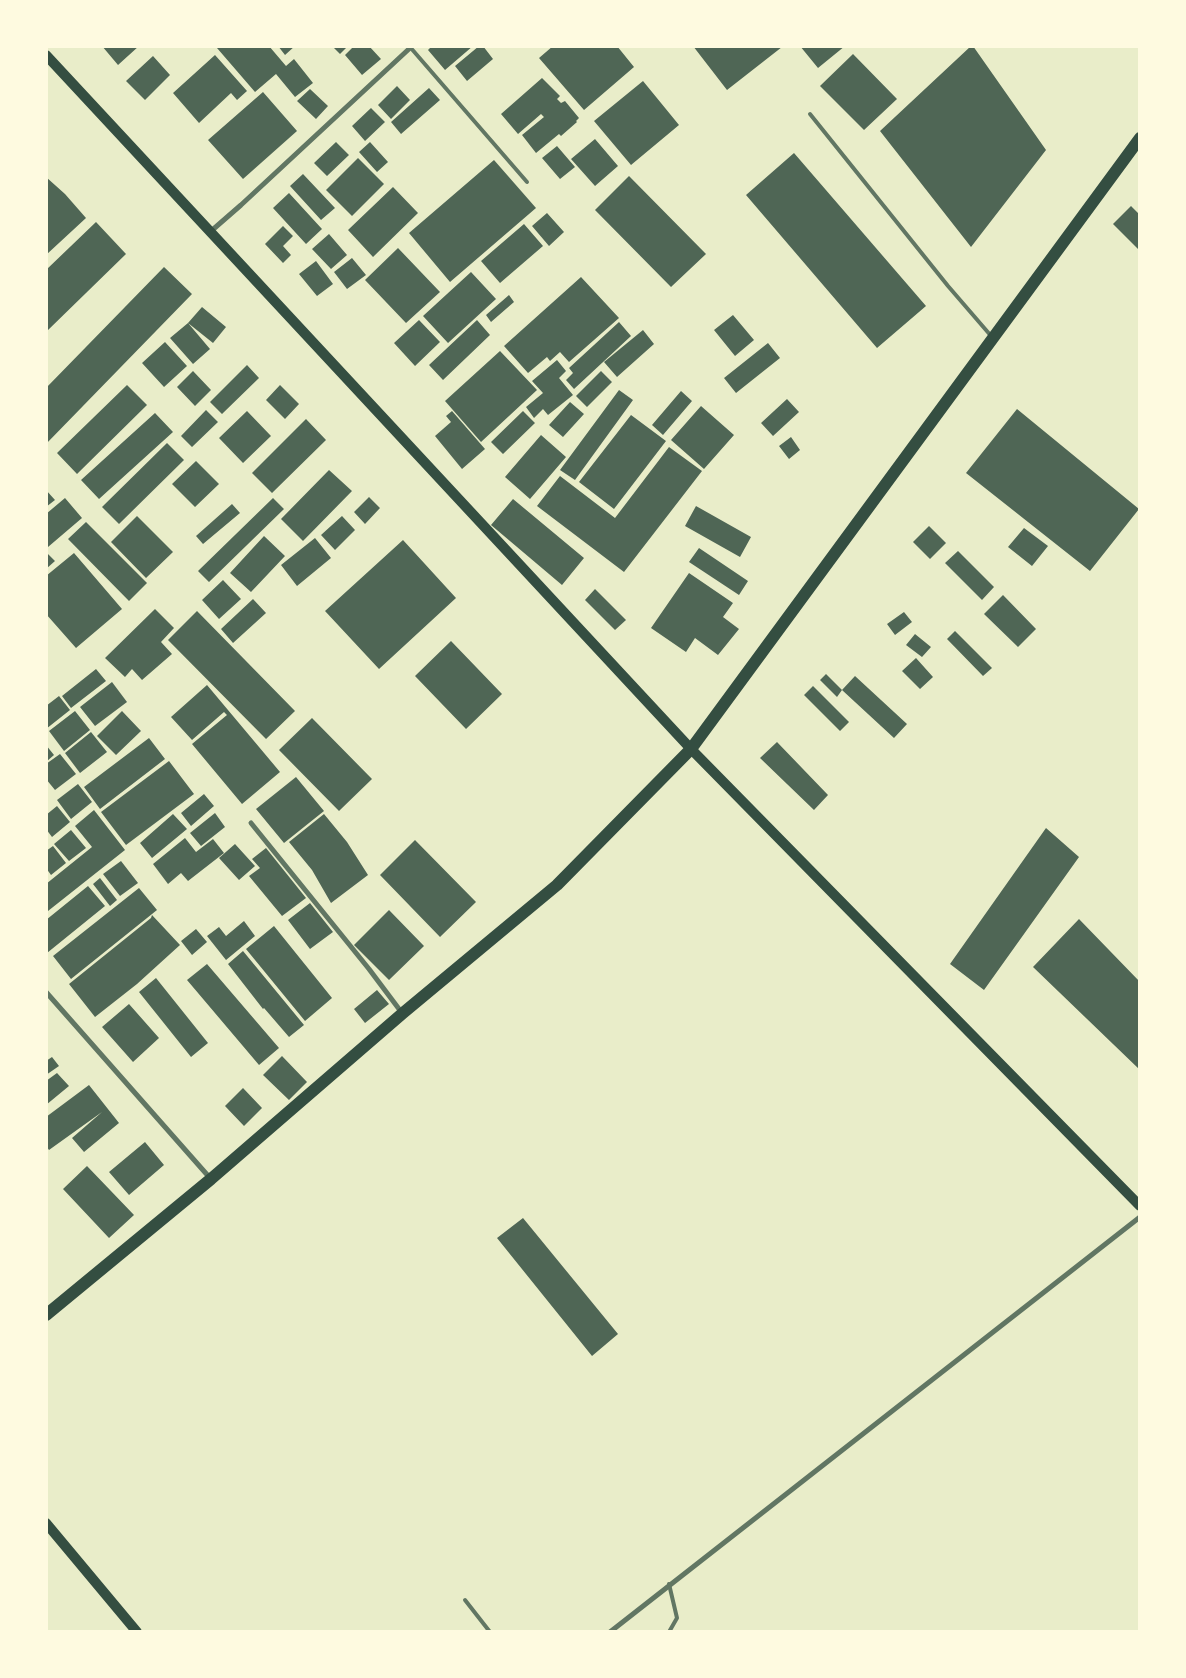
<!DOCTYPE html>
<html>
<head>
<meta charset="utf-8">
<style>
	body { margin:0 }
	#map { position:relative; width:1186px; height:1678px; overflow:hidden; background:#e9edc9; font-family:"Space Grotesk",sans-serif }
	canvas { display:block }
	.frame { position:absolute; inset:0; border:48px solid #fefae0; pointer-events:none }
</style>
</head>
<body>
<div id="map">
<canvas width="1186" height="1678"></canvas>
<div class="frame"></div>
</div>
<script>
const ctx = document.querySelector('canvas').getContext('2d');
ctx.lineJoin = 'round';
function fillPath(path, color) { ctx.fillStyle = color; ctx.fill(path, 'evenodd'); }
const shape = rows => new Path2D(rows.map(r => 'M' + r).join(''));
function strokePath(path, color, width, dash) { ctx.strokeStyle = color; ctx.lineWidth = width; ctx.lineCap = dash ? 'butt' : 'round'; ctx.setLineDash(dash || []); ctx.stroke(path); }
fillPath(shape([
	[102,46,139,46,118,65],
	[219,46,269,46,286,66,294,59,313,83,295,97,276,74,255,92,217,48],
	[278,46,295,46,285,55],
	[332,46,348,46,340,54],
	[354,46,369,46,381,59,362,75,345,55],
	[432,46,473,46,445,70,428,50],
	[479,46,483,46,493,59,467,81,455,66],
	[553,46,617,46,634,67,584,110,539,58],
	[693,46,781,46,782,47,727,90],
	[800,46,845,46,818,68],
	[971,46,973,46,1046,150,971,247,880,131],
	[853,54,897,99,864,130,820,86],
	[215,55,247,91,237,100,231,93,199,123,173,93],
	[153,56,170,75,145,100,126,81],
	[542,78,560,96,557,99,561,103,565,101,579,118,576,121,577,122,561,136,559,134,536,153,522,135,544,117,541,114,518,134,501,114],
	[643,81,679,125,631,165,594,121],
	[397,86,410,100,391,119,378,105],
	[429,88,440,100,401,134,391,122],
	[310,89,328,106,316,119,297,101],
	[263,92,297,131,243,179,208,140],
	[371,108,385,122,365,141,352,126],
	[595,139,618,166,595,186,571,159],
	[336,142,349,155,327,176,314,163],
	[370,142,388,162,377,172,359,152],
	[557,146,575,167,560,179,542,158],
	[794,153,926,306,877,348,746,195],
	[358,158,384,184,352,216,326,190],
	[494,160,536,208,450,282,409,233],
	[303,174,335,208,321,220,290,186],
	[629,176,706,254,671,287,595,210],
	[46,177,65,194,86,218,46,255],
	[393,187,418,213,373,257,348,230],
	[289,193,322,229,306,244,273,208],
	[1131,206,1140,215,1140,251,1113,224],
	[547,213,564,232,549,246,532,226],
	[96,222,126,254,46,332,46,270],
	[524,224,543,246,500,283,481,261],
	[283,226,293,236,283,246,291,255,283,263,265,244],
	[329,234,347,255,331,269,312,249],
	[398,248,440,292,406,323,365,280],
	[352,258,366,275,347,289,334,272],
	[316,261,333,284,317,296,299,274],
	[164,267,192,294,46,444,46,388],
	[471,272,496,299,448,343,423,316],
	[581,277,619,318,569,362,560,352,550,361,547,357,528,373,504,346],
	[509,295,514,302,491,322,486,315],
	[202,307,226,327,213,343,188,323,210,349,193,364,170,338,188,323],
	[733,315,754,340,735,356,714,330],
	[419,320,440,342,415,366,394,343],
	[477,320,490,335,443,380,429,365],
	[619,322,631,336,574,389,566,380,573,373,569,368],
	[643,330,654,344,617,377,604,362],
	[165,342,187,366,164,387,142,363],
	[768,343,780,358,736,393,724,378],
	[500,351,537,390,481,442,445,401],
	[557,360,566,371,559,378,573,395,548,415,543,409,534,418,526,407,543,393,532,381],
	[247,365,259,378,222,414,210,402],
	[193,371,211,390,195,406,177,387],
	[601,371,612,382,587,407,576,396],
	[127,385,147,405,77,474,57,453],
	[280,385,299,404,285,419,266,400],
	[619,390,633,400,575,480,560,470],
	[681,391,692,401,663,435,652,425],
	[787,399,799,412,773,436,761,423],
	[570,402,584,414,563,437,549,425],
	[701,406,734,435,704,469,671,440],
	[1017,409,1139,509,1090,571,966,473],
	[206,410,218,422,192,447,181,436],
	[247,411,271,436,243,463,219,438],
	[452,411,485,449,462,469,435,436,451,422,446,416],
	[523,411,535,423,503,454,491,442],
	[155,413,173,432,99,499,81,480],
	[631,415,666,441,614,509,579,482],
	[306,419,326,440,272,493,252,473],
	[541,435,566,457,530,499,505,477],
	[791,437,800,450,789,459,779,446],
	[167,443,184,460,119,524,102,507],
	[669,447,702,471,624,572,537,506,560,476,615,518],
	[196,461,219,484,195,507,172,484],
	[329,470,352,491,303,541,281,519],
	[46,490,55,500,46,507],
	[369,497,380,508,365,524,354,512],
	[65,498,82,518,48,547,46,546,46,514],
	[273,498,284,509,209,582,198,571],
	[513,499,584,558,562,585,491,525],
	[232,504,240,513,203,544,196,536],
	[696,506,751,537,740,557,685,526],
	[137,516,173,552,146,578,111,542],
	[342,516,355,530,335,550,321,535],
	[86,522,147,583,129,601,68,539],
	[929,526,946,543,930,559,913,542],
	[1024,528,1048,546,1032,566,1008,547],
	[264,536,285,556,251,592,230,573],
	[315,538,331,558,297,586,281,565],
	[403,540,456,598,379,669,325,611],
	[699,548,748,581,739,595,689,562],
	[958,551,994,587,982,600,945,563],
	[46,552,55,561,46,569],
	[74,553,122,609,76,648,46,614,46,576],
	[689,573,733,603,723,617,739,629,718,655,695,638,686,652,651,628],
	[223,580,241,599,219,619,202,600],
	[595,589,626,620,615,630,585,600],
	[1003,595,1036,629,1018,647,984,614],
	[253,599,266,613,233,643,221,629],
	[155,609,174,628,161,642,172,654,142,680,132,669,125,677,105,658],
	[197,611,295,711,266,739,168,640],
	[904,612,912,622,895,635,887,624],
	[955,631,992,668,983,676,947,639],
	[915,634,931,647,922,657,906,645],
	[451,641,502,694,466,729,415,676],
	[916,658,933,677,920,689,902,671],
	[96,669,106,681,71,708,62,696],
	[826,674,842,690,855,676,907,724,894,738,842,690,837,697,820,680],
	[112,682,127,702,95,726,80,707],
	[207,685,280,772,242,804,192,744,227,715,224,712,192,740,171,717],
	[813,686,849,722,840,731,804,695],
	[59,696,70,710,46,729,46,706],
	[75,711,90,730,64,751,49,731],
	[122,711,141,731,116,755,97,736],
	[312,718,372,779,339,811,279,750],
	[91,732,107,752,80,773,65,753],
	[149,738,165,759,100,809,84,787],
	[777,742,828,795,814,810,760,758],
	[46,745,54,755,46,762],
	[60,754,76,774,55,790,46,779,46,764],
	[169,761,194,794,126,845,101,812],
	[296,777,324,811,284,843,256,809],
	[78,784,92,802,71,819,57,800],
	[204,794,214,806,191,826,181,813],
	[57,806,70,822,52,837,46,829,46,815],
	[94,810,125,850,48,911,46,909,46,884,92,847,75,826],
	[215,813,225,827,201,846,190,833],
	[173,814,187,829,152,858,140,843],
	[324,814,347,842,368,875,331,903,312,870,289,842],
	[1046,828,1079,857,984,990,950,964],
	[71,830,86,848,69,861,54,844],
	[185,838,196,852,213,839,224,853,188,881,181,873,168,884,153,864],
	[415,840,476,902,440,937,380,875],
	[235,844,255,866,239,880,219,858],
	[53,846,66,863,51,875,46,868,46,851],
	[266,848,306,898,282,916,249,876,260,868,252,859],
	[121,861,138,883,120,896,103,874],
	[100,878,117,900,110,906,93,884],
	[88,886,105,906,47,953,46,920],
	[139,888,157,910,71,979,53,956],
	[310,903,333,932,310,949,288,920],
	[389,910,424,946,389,980,354,945],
	[152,915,180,945,137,984,95,1017,69,984,151,918],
	[1079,919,1140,982,1140,1070,1033,967],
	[244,921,255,936,226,960,207,936,219,927,226,936],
	[274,926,332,998,305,1021,246,949],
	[196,929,207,942,192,955,181,941],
	[243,951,304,1025,289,1037,264,1008,263,1009,228,964],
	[207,964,279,1048,259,1065,187,980],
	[156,978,208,1043,191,1057,139,992],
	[377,990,389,1004,365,1023,354,1009],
	[129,1004,159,1038,133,1062,102,1027],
	[282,1056,307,1082,289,1100,263,1075],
	[52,1057,59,1066,46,1075,46,1061],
	[57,1073,69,1086,46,1105,46,1081],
	[89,1085,119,1123,84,1152,72,1138,102,1112,49,1150,46,1146,46,1117],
	[243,1088,262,1108,244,1126,225,1106],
	[145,1142,164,1165,129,1195,109,1172],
	[87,1166,134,1215,109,1238,63,1189],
	[523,1218,618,1334,592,1356,497,1238]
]), '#4f6655');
strokePath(shape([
	[410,47,527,182],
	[810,114,948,286,992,337],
	[465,1600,490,1632],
	[669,1632,677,1618,669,1584]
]), '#617663', 4);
strokePath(shape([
	[210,232,241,205,410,48],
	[251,823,369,969,402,1013],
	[46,992,210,1178],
	[610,1632,1140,1217]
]), '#617663', 5);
strokePath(shape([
	[46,55,691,749,1140,1206],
	[46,1523,137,1632]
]), '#344e41', 10);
strokePath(shape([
	[46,1315,211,1179,403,1013,557,885,691,749,1140,138]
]), '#344e41', 12);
</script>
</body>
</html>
